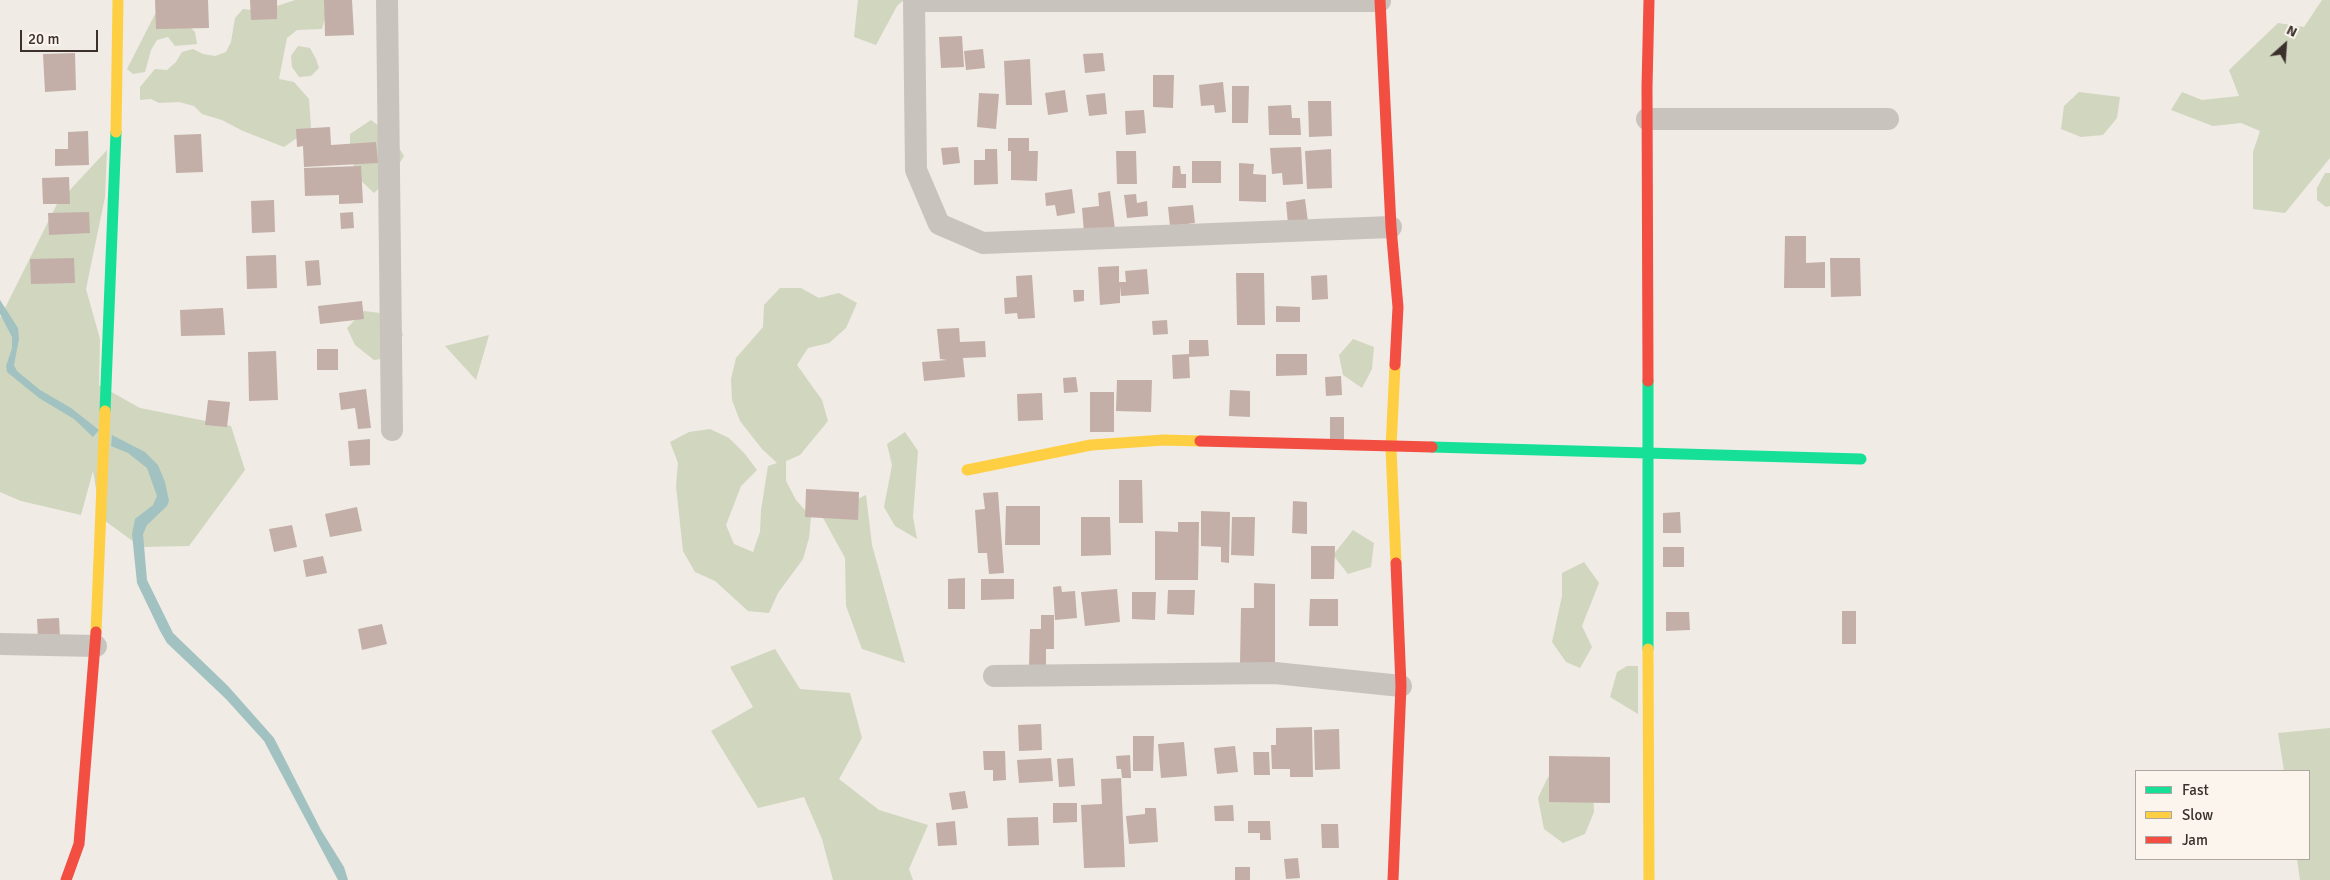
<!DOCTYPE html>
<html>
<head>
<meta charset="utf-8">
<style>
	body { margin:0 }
	#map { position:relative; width:2330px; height:880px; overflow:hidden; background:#f0ebe5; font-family:Signika,sans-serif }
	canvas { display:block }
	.legend { position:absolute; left:2135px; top:770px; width:175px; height:90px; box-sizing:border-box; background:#fbf5ee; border:1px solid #aea6a0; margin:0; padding:6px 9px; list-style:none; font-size:15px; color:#3b302b }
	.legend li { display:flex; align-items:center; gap:10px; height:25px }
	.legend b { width:25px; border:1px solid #aea6a0 }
	.north { position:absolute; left:2260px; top:20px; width:50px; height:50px; -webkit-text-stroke:4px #fbf5ee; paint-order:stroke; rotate:26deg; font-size:14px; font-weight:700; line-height:20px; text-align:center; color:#3b302b }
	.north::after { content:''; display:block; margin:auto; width:18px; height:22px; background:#3b302b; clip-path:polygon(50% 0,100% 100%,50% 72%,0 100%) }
	.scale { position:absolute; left:20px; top:30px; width:78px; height:22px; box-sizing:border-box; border:2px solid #3b302b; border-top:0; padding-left:6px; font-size:15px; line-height:18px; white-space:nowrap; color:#3b302b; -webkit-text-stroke:4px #fbf5ee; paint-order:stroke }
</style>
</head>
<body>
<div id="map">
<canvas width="2330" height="880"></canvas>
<ul class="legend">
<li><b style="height:6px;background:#16e098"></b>Fast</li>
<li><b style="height:6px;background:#ffcf43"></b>Slow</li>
<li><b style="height:6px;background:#f24e42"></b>Jam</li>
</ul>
<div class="north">N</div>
<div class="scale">20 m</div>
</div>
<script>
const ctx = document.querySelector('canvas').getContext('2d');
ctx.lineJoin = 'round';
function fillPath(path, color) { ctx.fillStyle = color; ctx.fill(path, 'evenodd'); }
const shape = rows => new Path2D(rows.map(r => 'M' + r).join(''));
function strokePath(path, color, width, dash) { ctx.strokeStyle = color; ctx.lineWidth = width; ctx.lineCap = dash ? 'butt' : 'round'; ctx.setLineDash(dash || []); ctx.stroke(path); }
fillPath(shape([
	[295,0,330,0,322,29,297,30,287,38,279,79,294,82,309,99,311,128,284,147,243,131,222,120,202,114,194,106,179,102,159,103,151,99,140,100,140,87,155,69,167,70,176,62,182,52,193,49,203,54,215,56,226,52,231,42,235,18,243,9,262,11],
	[858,0,904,0,897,6,876,45,854,37],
	[2322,0,2330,0,2330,158,2285,213,2253,209,2253,152,2260,131,2241,123,2213,126,2171,110,2182,92,2202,100,2239,96,2229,70,2278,23,2304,27],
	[161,6,186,23,195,32,197,44,175,46,168,37,157,40,151,50,145,72,133,74,127,69,154,16],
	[298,46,310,48,316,59,319,68,311,76,299,77,292,67,291,56],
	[2079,92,2120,97,2117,118,2103,135,2081,137,2061,129,2064,106],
	[371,120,391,135,404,156,392,176,374,193,357,177,350,154,350,134],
	[107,150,105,197,86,289,100,339,99,385,140,408,231,426,245,470,189,546,141,547,101,518,93,471,81,515,21,501,0,492,0,318,57,204],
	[2325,173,2330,173,2330,206,2326,207,2317,200,2317,188],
	[780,288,801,288,819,298,839,293,857,303,846,328,829,343,808,348,797,365,822,400,828,421,800,455,786,461,786,481,796,500,811,517,809,538,803,559,778,593,769,613,748,611,715,581,695,572,683,551,676,486,678,463,670,442,689,432,710,429,729,438,745,454,757,470,741,486,726,525,734,544,753,552,760,532,761,510,768,466,777,463,762,449,740,421,732,400,731,379,736,358,763,327,764,305],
	[364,311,388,314,403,334,396,357,374,360,355,345,347,328],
	[489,335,476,380,445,346],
	[1353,339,1374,347,1372,369,1362,388,1343,375,1339,355],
	[905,432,918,451,913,517,917,539,895,526,884,507,892,465,887,444],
	[866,495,872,545,905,663,862,649,846,606,845,558,822,516],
	[1353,530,1374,543,1371,567,1348,574,1333,555],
	[1584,562,1599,583,1582,626,1592,647,1580,668,1566,662,1552,642,1562,596,1562,573],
	[775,649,800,689,850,693,862,738,839,779,879,810,928,825,909,869,913,880,833,880,822,839,804,797,758,808,711,731,753,707,730,667],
	[1627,666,1638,666,1638,714,1610,697,1617,672],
	[2330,728,2330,880,2300,880,2297,859,2309,859,2309,771,2284,771,2278,733],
	[1572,773,1593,788,1594,812,1585,834,1563,843,1544,829,1538,798,1548,777]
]), '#d1d6bf');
fillPath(shape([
	[0,300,18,328,19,339,14,365,17,371,40,390,71,408,99,430,93,437,74,419,39,398,7,372,6,366,12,348,12,337,0,314],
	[112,435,145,452,158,465,165,482,169,501,167,506,147,525,143,534,147,580,173,633,228,686,274,738,321,830,344,867,348,880,338,880,264,741,226,699,167,643,160,631,137,583,132,534,135,519,153,505,157,496,147,468,128,453,111,446]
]), '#a1c2c1');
fillPath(shape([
	[155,0,208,0,209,28,156,29],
	[250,0,277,0,277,19,251,20],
	[324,0,352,0,354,35,325,36],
	[962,36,964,67,941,68,939,37],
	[983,49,985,68,966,70,964,51],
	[75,53,76,90,45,92,43,54],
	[1103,53,1105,71,1085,73,1083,54],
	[1030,59,1032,105,1006,105,1004,61],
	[1153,75,1174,75,1173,108,1153,107],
	[1223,82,1226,112,1215,113,1214,105,1201,106,1199,85],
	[1232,86,1249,86,1248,123,1232,123],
	[1065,90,1068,112,1048,115,1045,93],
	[979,93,999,94,996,129,977,127],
	[1105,93,1107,114,1089,116,1086,95],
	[1308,101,1331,101,1332,136,1309,137],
	[1291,105,1292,118,1300,118,1301,135,1269,135,1268,106],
	[1144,110,1146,133,1126,135,1125,111],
	[330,127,331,145,376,142,378,163,304,167,303,146,297,147,296,129],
	[88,131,89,165,55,166,55,149,68,149,68,132],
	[201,134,203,172,176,173,174,135],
	[1008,138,1029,138,1029,151,1038,151,1037,181,1011,180,1011,151,1008,151],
	[958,147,960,163,943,165,941,148],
	[1301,147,1303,184,1283,185,1282,173,1272,174,1270,148],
	[985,149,997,149,998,184,974,185,974,160,985,160],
	[1331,149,1332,188,1307,189,1305,151],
	[1116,151,1136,151,1137,184,1117,184],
	[1192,161,1221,161,1221,183,1192,183],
	[1239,163,1254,164,1253,174,1266,175,1266,202,1239,201],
	[361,166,363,203,339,204,339,195,305,196,304,168],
	[1173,166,1180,166,1181,174,1186,174,1186,188,1172,188],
	[69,177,70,204,43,204,42,178],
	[1072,189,1075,213,1057,216,1055,205,1046,206,1045,193],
	[1110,191,1115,229,1084,232,1082,208,1099,206,1098,193],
	[1136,194,1137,203,1147,201,1148,216,1127,218,1124,195],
	[1305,199,1308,222,1288,224,1286,202],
	[274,200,275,232,252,233,251,201],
	[1193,205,1195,223,1170,226,1168,207],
	[89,212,90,233,49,235,48,213],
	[353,212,354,228,341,229,340,213],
	[1785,236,1806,236,1806,263,1825,262,1825,288,1784,288],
	[276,255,277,288,247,289,246,256],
	[74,258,75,283,31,284,30,259],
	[1830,258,1860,258,1861,296,1831,297],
	[319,260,321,285,307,286,305,261],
	[1119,266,1119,282,1126,282,1125,271,1147,269,1149,294,1121,296,1120,286,1120,303,1100,305,1098,267],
	[1236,273,1264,273,1265,325,1237,325],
	[1032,275,1035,318,1018,319,1017,313,1005,314,1004,298,1017,297,1016,276],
	[1327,275,1328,299,1312,300,1311,276],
	[1073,290,1084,290,1084,301,1074,302],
	[362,301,364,319,320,324,318,306],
	[1276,306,1300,307,1300,322,1276,322],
	[223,308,225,335,181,336,180,310],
	[1167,320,1168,334,1153,335,1152,321],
	[959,328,960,342,985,341,986,357,963,358,965,377,924,381,922,362,947,360,940,359,937,329],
	[1189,340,1208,340,1209,356,1189,357,1190,378,1173,379,1172,355,1189,354],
	[317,349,338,349,338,370,317,370],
	[276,351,278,400,249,401,248,352],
	[1276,354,1307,354,1307,375,1276,376],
	[1341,376,1342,395,1326,396,1325,377],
	[1076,377,1078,392,1064,393,1063,378],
	[1117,380,1152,380,1151,412,1116,411],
	[366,389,371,428,358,429,355,408,341,410,339,393],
	[1230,390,1250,391,1250,417,1229,416],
	[1090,392,1114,392,1114,432,1090,432],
	[1042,393,1043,420,1018,421,1017,394],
	[208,400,230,402,227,427,205,425],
	[1330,417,1344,417,1344,443,1330,443],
	[370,439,370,465,350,466,348,441],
	[1119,480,1142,480,1143,523,1119,523],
	[806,489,859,492,858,520,805,517],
	[998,492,1004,573,989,574,987,553,978,553,975,510,985,509,983,493],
	[1293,501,1307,502,1307,534,1292,533],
	[1006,506,1040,506,1040,545,1005,545],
	[357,507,362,531,330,537,325,514],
	[1201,511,1230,512,1229,563,1221,562,1221,547,1201,546],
	[1680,512,1681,533,1663,533,1663,513],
	[1081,517,1110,517,1111,555,1081,556],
	[1232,517,1255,517,1254,556,1231,555],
	[1178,522,1199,522,1198,580,1155,580,1155,531,1178,532],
	[292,525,297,547,274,552,269,529],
	[1311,546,1335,546,1334,579,1311,579],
	[1663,547,1684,547,1684,567,1663,567],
	[323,556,327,573,306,577,303,560],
	[965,578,965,609,948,609,948,579],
	[981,579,1014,579,1014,599,981,600],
	[1254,583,1275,584,1275,665,1240,665,1241,608,1254,608],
	[1061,586,1062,592,1075,591,1077,618,1055,620,1053,587],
	[1117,589,1120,622,1085,626,1081,592],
	[1168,590,1195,590,1194,615,1167,614],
	[1132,592,1156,592,1155,620,1132,619],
	[1310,599,1338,599,1338,626,1309,626],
	[1842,611,1856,611,1856,644,1842,644],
	[1666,612,1689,612,1690,630,1666,631],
	[1041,615,1054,615,1054,649,1046,649,1046,666,1029,666,1030,629,1041,629],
	[59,618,60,638,38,639,37,619],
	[382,624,387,644,362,650,358,629],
	[1041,724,1042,750,1019,751,1018,725],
	[1312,727,1313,777,1290,777,1290,769,1272,769,1271,745,1276,745,1276,728],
	[1339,729,1340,769,1315,770,1314,730],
	[1133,736,1154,736,1153,771,1133,771],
	[1184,742,1187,776,1161,778,1158,744],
	[1235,746,1238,772,1217,774,1214,748],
	[983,751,1005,751,1006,780,993,781,993,770,984,770],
	[1253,752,1269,752,1270,775,1254,775],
	[1130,755,1131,778,1122,778,1121,769,1117,769,1116,756],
	[1549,756,1610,757,1610,803,1549,802],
	[1051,758,1053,781,1019,783,1017,760],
	[1073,758,1075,786,1059,787,1057,759],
	[1121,778,1125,867,1084,868,1081,805,1102,804,1101,779],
	[965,791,968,808,952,810,949,793],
	[1053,803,1077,803,1077,822,1053,823],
	[1233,805,1234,821,1215,821,1214,806],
	[1145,808,1156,808,1158,842,1129,844,1126,816,1145,814],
	[1038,817,1039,845,1008,846,1007,818],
	[955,821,957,845,938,846,936,823],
	[1248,821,1270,821,1271,840,1260,840,1260,833,1248,833],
	[1321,824,1338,824,1339,848,1322,848],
	[1298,858,1300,878,1286,879,1284,859],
	[1235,867,1250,867,1250,880,1235,880]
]), '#c3afa7');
strokePath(shape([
	[387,0,392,430],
	[914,0,916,170,939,224,983,243,1391,227],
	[914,1,1380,1],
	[1647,119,1888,119],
	[0,644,96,646],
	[994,676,1275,673,1401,686]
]), '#c9c3be', 22);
strokePath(shape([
	[1648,381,1648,649],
	[105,411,116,132],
	[1432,447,1861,459]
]), '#16e098', 11);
strokePath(shape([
	[116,132,118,0],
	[1395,365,1391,448,1396,563],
	[967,470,1091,445,1164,440,1200,441],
	[96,632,105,411],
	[1648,649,1649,880]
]), '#ffcf43', 11);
strokePath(shape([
	[1380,0,1391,227,1398,307,1395,365],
	[1648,381,1647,87,1649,0],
	[1200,441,1432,447],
	[66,880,79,844,96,632],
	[1393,880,1401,686,1396,563]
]), '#f24e42', 11);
</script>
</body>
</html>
